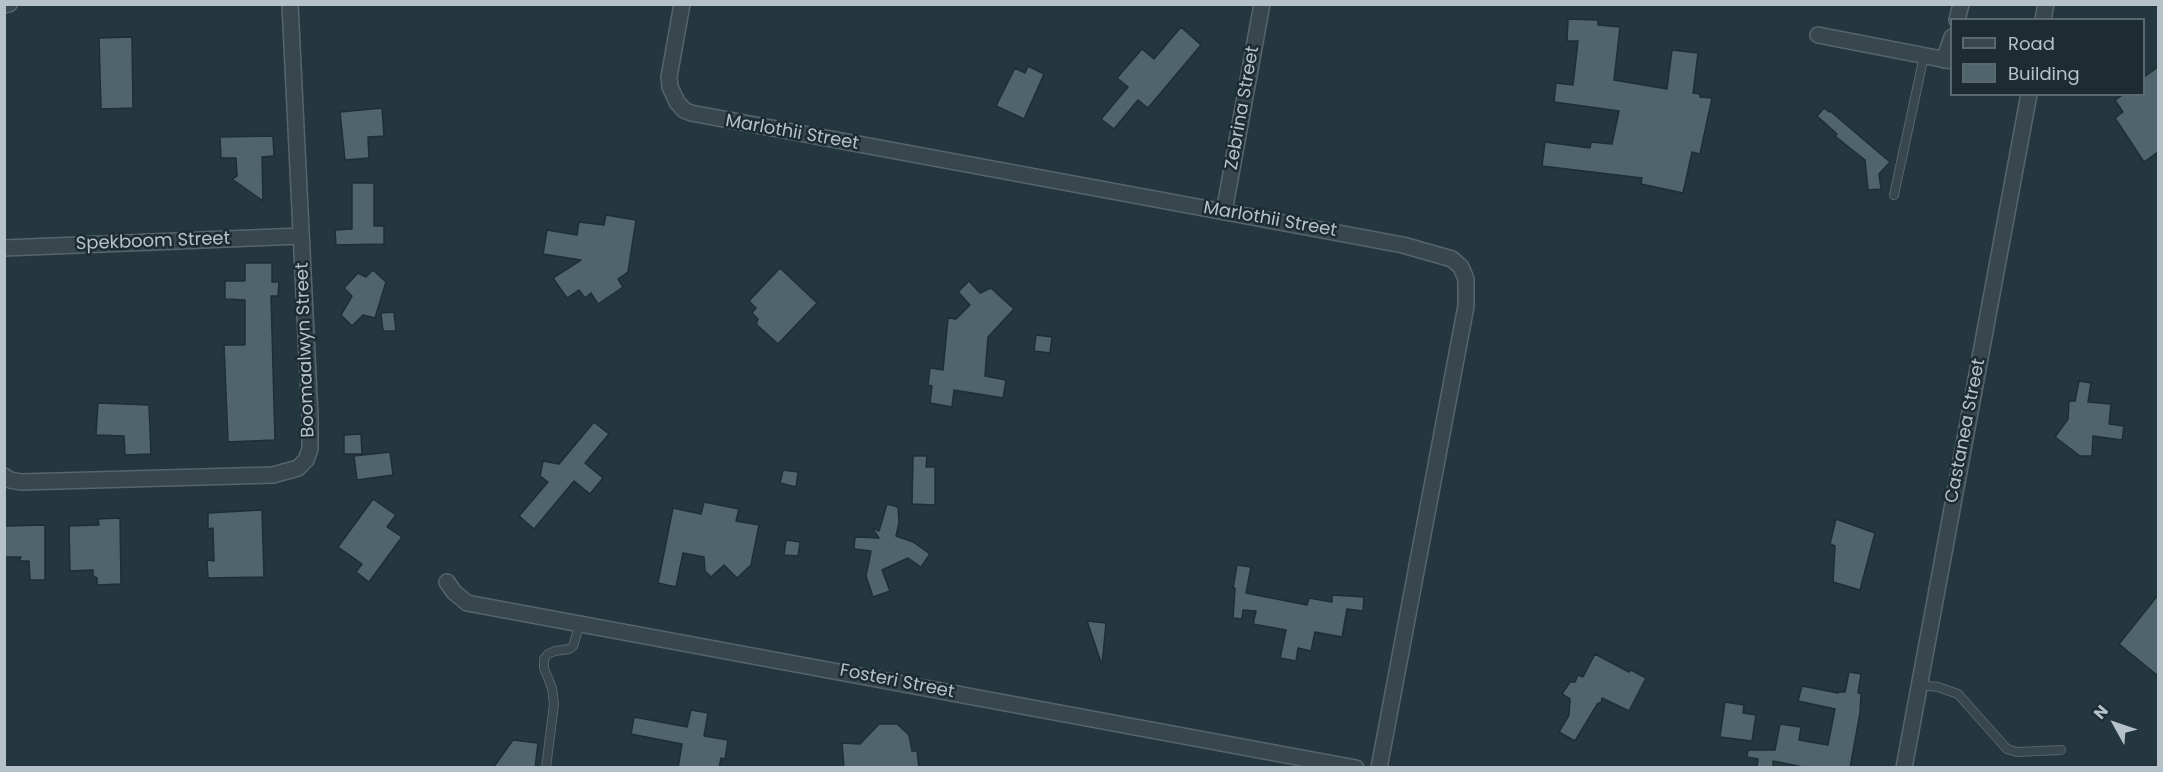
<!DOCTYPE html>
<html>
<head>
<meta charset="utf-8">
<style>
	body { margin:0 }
	#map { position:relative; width:2163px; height:772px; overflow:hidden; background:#24363e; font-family:Poppins,sans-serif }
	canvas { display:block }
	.frame { position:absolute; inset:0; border:6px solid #b5c2c9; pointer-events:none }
	.legend { position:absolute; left:1950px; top:18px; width:195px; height:78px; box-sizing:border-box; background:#1d2c33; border:2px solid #5a686f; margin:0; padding:8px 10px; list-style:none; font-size:18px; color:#b5c2c9 }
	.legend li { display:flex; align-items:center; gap:12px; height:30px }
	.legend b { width:30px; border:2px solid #5a686f }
	.north { position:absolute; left:2085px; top:694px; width:60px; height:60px; -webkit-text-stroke:4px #1d2c33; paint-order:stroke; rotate:310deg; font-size:16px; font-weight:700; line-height:24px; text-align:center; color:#b5c2c9 }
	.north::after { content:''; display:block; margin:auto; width:21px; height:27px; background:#b5c2c9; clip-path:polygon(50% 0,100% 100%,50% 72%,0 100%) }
</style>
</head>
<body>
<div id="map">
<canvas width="2163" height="772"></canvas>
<div class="frame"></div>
<ul class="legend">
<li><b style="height:8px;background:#38474e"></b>Road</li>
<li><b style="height:16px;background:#4f646b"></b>Building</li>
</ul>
<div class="north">N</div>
</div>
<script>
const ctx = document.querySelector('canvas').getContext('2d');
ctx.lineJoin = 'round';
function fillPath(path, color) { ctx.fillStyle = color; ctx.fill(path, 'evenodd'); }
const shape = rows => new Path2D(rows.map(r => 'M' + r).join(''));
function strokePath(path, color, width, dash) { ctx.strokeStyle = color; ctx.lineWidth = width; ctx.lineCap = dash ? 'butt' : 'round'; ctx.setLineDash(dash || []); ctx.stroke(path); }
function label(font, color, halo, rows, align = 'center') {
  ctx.font = font + ' Poppins,sans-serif'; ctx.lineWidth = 5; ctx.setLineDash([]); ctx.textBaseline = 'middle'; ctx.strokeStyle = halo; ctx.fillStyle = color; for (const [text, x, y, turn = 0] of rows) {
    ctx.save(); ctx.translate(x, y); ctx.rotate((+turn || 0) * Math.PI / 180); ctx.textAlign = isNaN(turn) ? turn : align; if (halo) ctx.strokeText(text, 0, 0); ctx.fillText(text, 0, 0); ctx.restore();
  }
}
const building = shape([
	[1568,19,1598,20,1598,25,1620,27,1614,80,1667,89,1672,50,1698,53,1693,93,1700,94,1700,97,1712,98,1700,154,1692,152,1683,193,1641,184,1642,178,1542,166,1545,142,1590,148,1591,142,1612,144,1619,111,1554,102,1556,83,1573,85,1578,41,1567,41,1568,19],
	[1181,27,1201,45,1148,108,1138,100,1114,129,1101,119,1128,87,1117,78,1142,49,1154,59,1181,27],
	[132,37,133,108,101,109,99,38,132,37],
	[1028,66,1044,74,1024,119,996,106,1015,68,1025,73,1028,66],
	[2158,67,2158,152,2144,162,2115,118,2123,112,2115,100,2124,94,2144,94,2144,77,2158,67],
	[382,108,384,136,368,137,369,158,345,160,340,112,382,108],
	[1824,108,1829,112,1830,111,1890,162,1879,174,1881,189,1868,190,1865,160,1835,136,1837,134,1817,116,1824,108],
	[273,136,274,156,262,157,263,201,232,179,237,176,236,158,221,158,220,137,273,136],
	[352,183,374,183,374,226,384,226,384,244,336,245,335,230,352,229,352,183],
	[606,215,636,220,628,272,618,279,623,287,598,304,591,293,585,298,579,290,567,298,553,278,581,260,543,254,547,230,577,235,579,222,604,225,606,215],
	[245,263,272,263,272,282,279,282,278,296,271,296,275,440,228,442,224,345,245,345,245,300,225,299,225,281,245,281,245,263],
	[780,268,817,303,778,344,756,324,758,319,752,313,756,308,749,301,780,268],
	[373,270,386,282,375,318,363,315,352,326,341,315,352,296,344,288,358,273,366,277,373,270],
	[969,281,980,293,991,288,1014,309,988,337,985,376,1006,380,1003,398,954,390,952,407,930,403,932,386,928,385,930,368,943,370,948,318,956,319,970,305,958,292,969,281],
	[394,312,396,331,383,331,381,313,394,312],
	[1036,335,1052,337,1050,353,1034,351,1036,335],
	[2079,381,2091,383,2088,402,2111,404,2109,424,2124,426,2122,440,2093,436,2092,456,2080,456,2055,437,2068,419,2069,401,2075,401,2079,381],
	[98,403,149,405,151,454,125,455,124,436,96,435,98,403],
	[594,422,609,434,585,463,603,478,590,494,574,481,534,529,519,516,548,482,540,476,543,461,559,464,594,422],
	[361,434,362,454,344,454,344,435,361,434],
	[390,452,393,475,357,480,354,456,390,452],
	[913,456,927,456,926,467,935,467,935,505,912,504,913,456],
	[783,470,798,472,796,487,780,483,783,470],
	[373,499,396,515,387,527,402,537,369,582,356,572,362,564,338,547,373,499],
	[704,502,739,509,736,521,759,525,751,565,737,578,724,565,711,577,705,571,704,557,683,553,676,587,658,583,673,508,701,514,704,502],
	[887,504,898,507,899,523,896,536,913,542,930,554,921,567,908,558,882,570,890,591,873,597,866,576,871,551,854,549,855,537,879,538,872,528,879,531,887,504],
	[262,510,264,577,208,578,207,560,214,561,213,528,208,529,208,513,262,510],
	[120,518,121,584,97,585,97,578,93,576,93,570,70,571,69,526,99,525,98,519,120,518],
	[1836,519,1875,533,1860,590,1833,582,1835,546,1830,544,1836,519],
	[45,525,45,580,30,580,29,561,19,561,21,557,4,557,4,526,45,525],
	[786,540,800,542,798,556,784,555,786,540],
	[1237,565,1251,567,1246,593,1307,605,1309,598,1332,602,1332,595,1364,597,1363,611,1347,609,1342,637,1315,632,1311,651,1298,648,1296,661,1280,658,1286,630,1253,624,1256,611,1243,610,1242,619,1233,618,1235,588,1233,588,1237,565],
	[2158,595,2158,676,2119,644,2158,595],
	[1087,621,1106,623,1102,665,1087,621],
	[1595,654,1629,672,1631,670,1646,678,1629,711,1602,698,1601,703,1598,703,1575,741,1559,732,1569,715,1570,699,1562,694,1570,682,1575,682,1578,675,1583,677,1595,654],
	[1849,672,1861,674,1858,693,1861,693,1860,713,1850,768,1808,768,1773,761,1773,767,1757,767,1758,759,1747,757,1748,750,1775,750,1780,724,1801,727,1799,740,1828,745,1835,709,1798,701,1802,686,1838,693,1838,692,1845,692,1849,672],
	[1725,702,1744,705,1743,713,1756,715,1752,741,1720,737,1725,702],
	[691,710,708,713,704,736,728,740,725,759,721,758,719,768,678,768,682,744,631,734,634,717,687,727,691,710],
	[879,724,897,724,909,735,912,751,917,751,919,768,844,768,842,743,860,744,879,724],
	[513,740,538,743,535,768,493,768,513,740]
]);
fillPath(building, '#4f646b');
strokePath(building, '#1f2e35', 1.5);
const service = shape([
	[1894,195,1924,56],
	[1919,685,1938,687,1958,694,2007,749,2017,752,2061,750],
	[546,768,554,704,552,688,544,668,544,659,548,654,555,651,569,649,573,646,580,624]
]);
const minor = shape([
	[682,4,669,77,670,87,677,102,684,110,691,113,1403,245,1452,259,1461,267,1466,279,1466,306,1379,768],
	[4,5,9,4],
	[1957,20,1961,4],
	[2043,20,2046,4],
	[1818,35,1952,61],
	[1944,60,1952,37],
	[1224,212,1262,4],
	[4,248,301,236],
	[4,476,10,480,21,482,273,475,298,468,306,460,310,449,310,417,290,4],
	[447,582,454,592,467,603,1356,768],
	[1904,768,2029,94]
]);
strokePath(service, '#56656c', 10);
strokePath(minor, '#56656c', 18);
strokePath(service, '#38474e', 8);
strokePath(minor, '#38474e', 15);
label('18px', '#b5c2c9', '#1d2c33', [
	["Zebrina Street",1243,108,-80],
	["Marlothii Street",792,133,10],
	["Marlothii Street",1270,220,10],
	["Spekboom Street",153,242,-2],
	["Boomaalwyn Street",306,350,-92],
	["Castanea Street",1966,431,-79],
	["Fosteri Street",897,682,11]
]);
</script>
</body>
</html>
